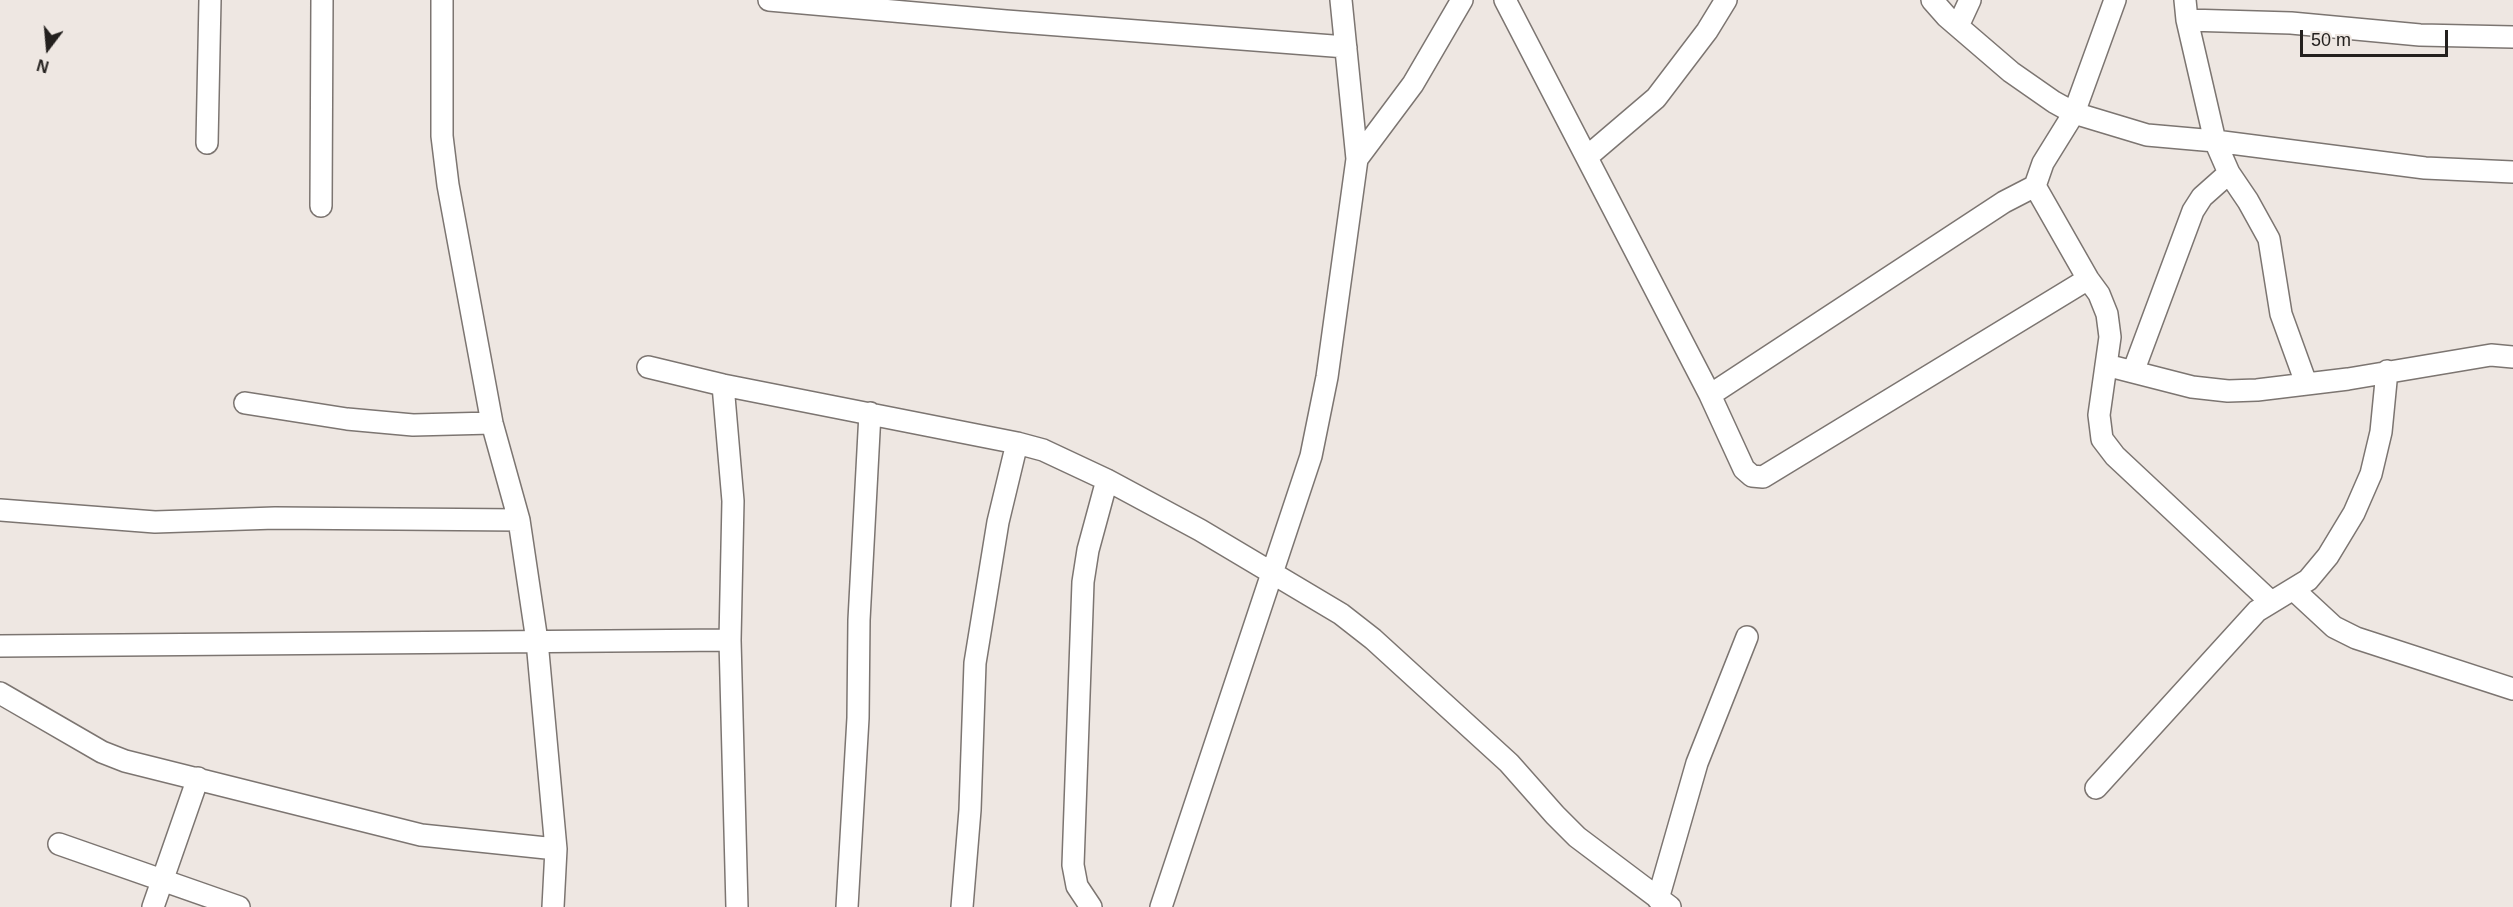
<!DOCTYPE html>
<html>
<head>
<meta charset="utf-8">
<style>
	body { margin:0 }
	#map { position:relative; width:2513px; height:907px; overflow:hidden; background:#eee7e2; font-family:Helvetica,sans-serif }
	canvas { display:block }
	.north { position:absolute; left:18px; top:18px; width:60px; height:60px; -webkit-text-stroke:4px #eee7e2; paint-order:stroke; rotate:196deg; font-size:16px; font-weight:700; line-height:24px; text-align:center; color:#23201e }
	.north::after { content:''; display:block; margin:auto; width:21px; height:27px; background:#23201e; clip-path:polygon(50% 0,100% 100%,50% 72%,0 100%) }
	.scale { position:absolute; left:2300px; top:30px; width:148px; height:27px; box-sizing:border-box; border:3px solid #23201e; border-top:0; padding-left:8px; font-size:18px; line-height:21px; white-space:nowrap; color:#23201e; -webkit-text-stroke:4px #eee7e2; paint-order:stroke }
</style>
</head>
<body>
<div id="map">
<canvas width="2513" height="907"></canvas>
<div class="north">N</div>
<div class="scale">50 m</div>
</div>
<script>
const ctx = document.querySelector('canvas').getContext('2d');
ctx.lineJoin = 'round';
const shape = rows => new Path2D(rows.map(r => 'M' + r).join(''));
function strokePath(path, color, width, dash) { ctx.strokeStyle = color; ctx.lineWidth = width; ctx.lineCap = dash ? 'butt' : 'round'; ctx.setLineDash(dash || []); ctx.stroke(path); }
const minor = shape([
	[442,0,442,136,448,185,492,423,519,520,537,641,556,849,553,907],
	[769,0,1006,21,1346,47],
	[1341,0,1357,159],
	[1505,0,1710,395,2004,202,2035,186,2043,163,2074,113,2115,0],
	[1932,0,1947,17,2011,72,2054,102,2074,113,2147,135,2215,141,2425,168,2513,172],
	[2185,0,2187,20,2215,141,2229,173,2248,201,2269,239,2281,314,2306,383],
	[2187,20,2291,23,2420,35,2513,37],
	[1958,26,1970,0],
	[207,143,210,0],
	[1588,156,1656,98,1707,31,1726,0],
	[2035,186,2088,279,2099,294,2107,314,2110,337,2099,415,2102,439,2115,456,2271,602],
	[321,206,322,0],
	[2106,365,2192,387,2228,391,2257,390,2348,379,2491,355,2513,357],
	[648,367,723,385,1017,443,1043,450,1107,480,1200,530,1341,614,1373,639,1509,763,1555,815,1577,837,1670,907],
	[2133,372,2193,211,2202,197,2229,173],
	[723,385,733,501,730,640,737,907],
	[1710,395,1744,469,1752,476,1763,477,2088,279],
	[245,403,347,419,413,425,492,423],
	[0,510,155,522,275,518,519,520],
	[2294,590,2334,627,2356,638,2513,689],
	[0,646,730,640],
	[0,693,102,752,125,761,421,835,556,849],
	[2096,788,2257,611,2308,580,2328,556,2354,513,2371,474,2381,432,2387,371],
	[59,844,239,907],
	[1658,899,1697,763,1747,637],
	[153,907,198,778],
	[847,907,858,718,859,620,870,413],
	[962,907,970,810,975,663,998,522,1017,443],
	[1091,907,1077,886,1073,865,1083,582,1088,550,1107,480],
	[1161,907,1311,456,1327,377,1357,159,1413,84,1462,0]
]);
strokePath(minor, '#7c7571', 24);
strokePath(minor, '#fff', 21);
</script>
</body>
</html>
